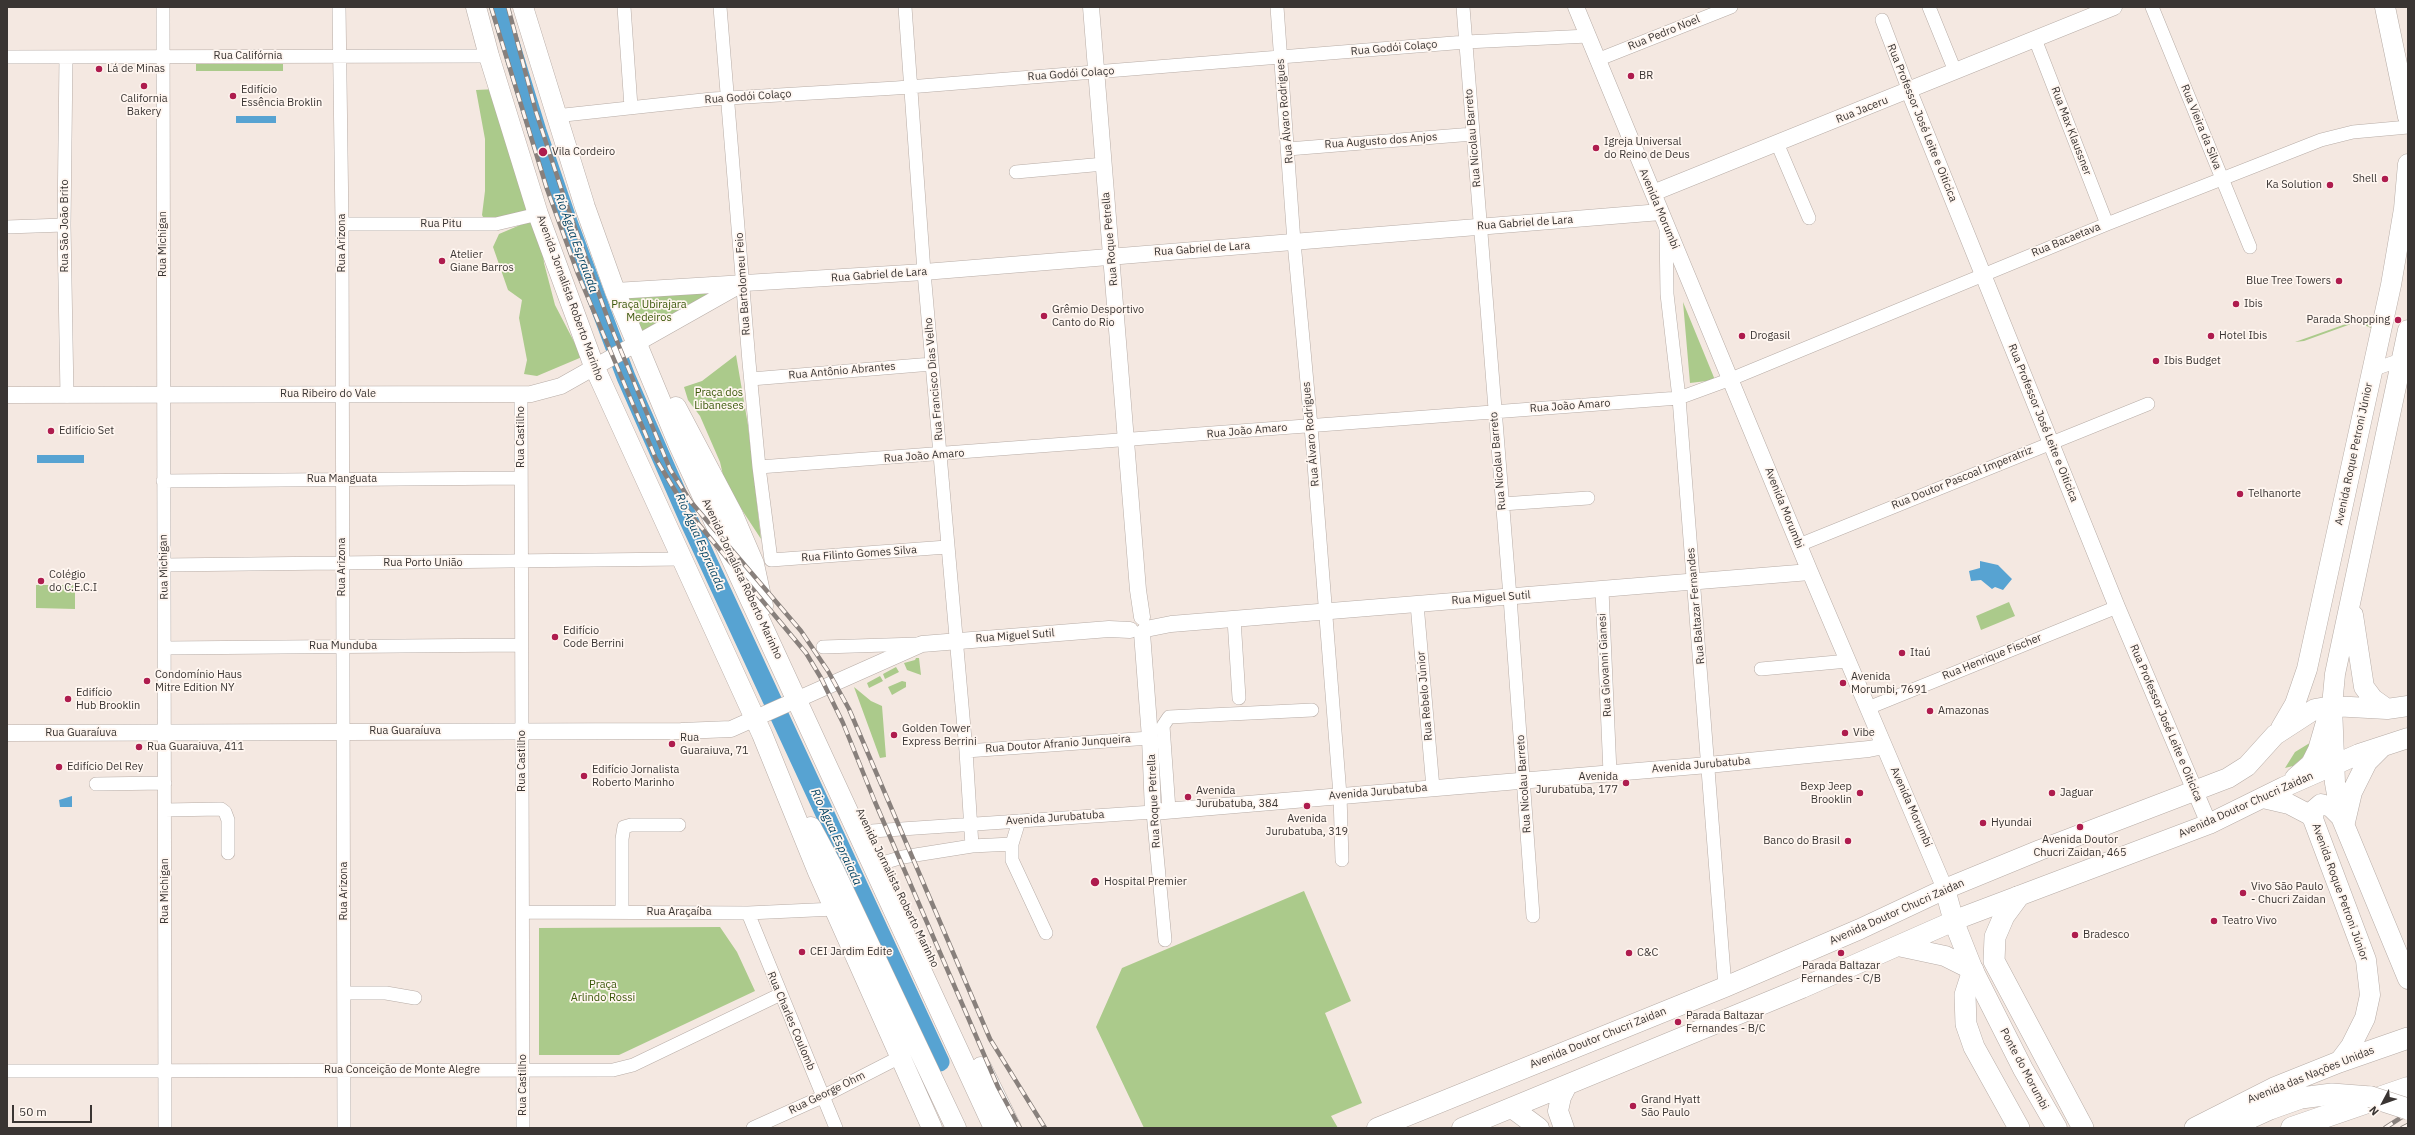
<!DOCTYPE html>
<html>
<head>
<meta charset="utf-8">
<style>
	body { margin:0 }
	#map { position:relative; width:2415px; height:1135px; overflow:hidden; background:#f4e8e1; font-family:"IBM Plex Sans",sans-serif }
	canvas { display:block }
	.frame { position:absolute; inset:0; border:8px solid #3a3533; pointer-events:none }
	.north { position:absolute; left:2363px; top:1083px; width:40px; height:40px; -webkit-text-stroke:3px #fff6f0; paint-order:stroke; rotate:229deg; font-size:11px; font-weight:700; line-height:16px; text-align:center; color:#3a3533 }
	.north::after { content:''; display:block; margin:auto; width:14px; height:18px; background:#3a3533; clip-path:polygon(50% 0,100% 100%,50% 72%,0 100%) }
	.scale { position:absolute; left:12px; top:1105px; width:80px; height:18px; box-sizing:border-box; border:2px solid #3a3533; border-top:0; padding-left:5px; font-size:12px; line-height:14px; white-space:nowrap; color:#3a3533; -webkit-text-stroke:3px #fff6f0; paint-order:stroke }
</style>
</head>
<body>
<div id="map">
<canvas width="2415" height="1135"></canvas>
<div class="frame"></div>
<div class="north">N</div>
<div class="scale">50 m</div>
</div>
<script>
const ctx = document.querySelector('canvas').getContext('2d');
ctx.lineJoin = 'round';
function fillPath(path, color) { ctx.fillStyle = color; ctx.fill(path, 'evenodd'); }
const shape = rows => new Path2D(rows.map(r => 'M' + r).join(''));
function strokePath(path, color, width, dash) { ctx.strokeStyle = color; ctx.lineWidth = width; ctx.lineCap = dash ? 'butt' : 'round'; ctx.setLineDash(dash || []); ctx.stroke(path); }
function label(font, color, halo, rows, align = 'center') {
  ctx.font = font + ' "IBM Plex Sans",sans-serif'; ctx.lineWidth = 3.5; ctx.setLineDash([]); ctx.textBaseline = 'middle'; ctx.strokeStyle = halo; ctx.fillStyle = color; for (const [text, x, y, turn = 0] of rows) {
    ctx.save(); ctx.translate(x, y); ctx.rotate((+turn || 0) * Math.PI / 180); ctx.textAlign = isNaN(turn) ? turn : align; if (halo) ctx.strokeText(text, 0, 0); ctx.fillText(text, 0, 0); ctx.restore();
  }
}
fillPath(shape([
	[196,64,283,64,283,71,196,71],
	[497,89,530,214,485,221,482,215,485,191,485,139,476,90],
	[539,217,544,263,555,305,582,357,537,376,524,374,527,360,519,318,522,300,508,290,493,247,499,234],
	[739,284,637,342,617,292],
	[1683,302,1715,380,1690,383],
	[2373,318,2371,328,2360,323,2351,324,2304,341,2295,342,2360,319],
	[736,355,748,425,761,539,725,484,720,462,700,416,688,400,684,387,702,381],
	[36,585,75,585,75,609,36,608],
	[2009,602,2015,616,1981,630,1976,616],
	[916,658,919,658,921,675,907,670,904,663,915,660],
	[896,667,899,672,885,679,883,674],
	[880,676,883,681,869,688,867,683],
	[902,681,906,682,906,687,892,695,888,687],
	[854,687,871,701,882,706,886,757,880,758],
	[2313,741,2315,743,2301,759,2293,766,2285,768,2295,752],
	[1304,891,1351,1001,1325,1013,1362,1103,1331,1116,1338,1128,1144,1128,1096,1027,1122,968],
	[720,927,737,952,755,991,619,1055,539,1055,539,928]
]), '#abca8b');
fillPath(shape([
	[236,116,276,116,276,123,236,123],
	[37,455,84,455,84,463,37,463],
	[1980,561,1998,565,2012,579,2003,590,1995,587,1992,589,1981,580,1971,581,1969,571,1980,568],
	[72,796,72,807,60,807,59,800]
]), '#57a3d2');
strokePath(shape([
	[499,7,537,131,568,222,626,377,691,525,940,1062]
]), '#57a3d2', 19);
const minor = shape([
	[163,7,165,1128],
	[339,7,342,224,344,1128],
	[624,7,631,107],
	[720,7,749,362,759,467,771,560,947,547],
	[905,7,924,272,966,751,972,846],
	[1277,7,1294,242,1311,426,1340,795,1342,860],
	[1463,7,1510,597,1533,916],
	[1929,7,1955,71],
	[2152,7,2250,247],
	[1882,20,1909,91],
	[2035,39,2107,224],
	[7,57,489,56],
	[66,57,64,225,67,396],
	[1597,60,1731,7],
	[555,116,712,99,896,88,1466,42,1588,36],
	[1777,143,1809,218],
	[1288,149,1473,134],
	[1016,172,1104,164],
	[342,224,496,224,538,214],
	[7,227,64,225],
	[1666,227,1667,294,1679,398,1725,987],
	[2372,370,2406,358],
	[751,379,932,364],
	[521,394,523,1128],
	[759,467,1679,398,1731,379,2107,224,2321,140,2353,132,2408,127],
	[163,481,521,478],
	[1502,504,1588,498],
	[1799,545,2148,404],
	[164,565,681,559],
	[1602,590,1610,773],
	[1417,604,1433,788],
	[1234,619,1239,698],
	[823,647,918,644],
	[165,648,521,645],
	[1761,669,1848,661],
	[1868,708,2117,607],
	[966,751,1150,738],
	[96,784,165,783],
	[165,810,221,809,225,812,228,820,228,853],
	[1169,810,1163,726,1169,717,1312,710],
	[1019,821,1012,844,1012,860,1046,933],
	[872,831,1153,812,1165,940],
	[886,862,903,857,972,846,1012,844],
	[523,912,748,913,835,909],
	[622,912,622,839,624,827,631,825,679,825],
	[748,913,836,1128],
	[344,993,386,993,415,998],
	[7,1071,613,1070,633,1065,781,994],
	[753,1128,822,1097,900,1057]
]);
const tertiary = shape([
	[1091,7,1138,590,1142,617],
	[1576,7,1810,572,1945,889],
	[1909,91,2117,607,2209,824],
	[1653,193,2114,7],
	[615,291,924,272,1661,212],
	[7,395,531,394,561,386,740,285],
	[1146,629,1171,624,1810,572],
	[1142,633,1150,738,1153,812,1708,765,1869,749,1884,746],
	[7,733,681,731,731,729,922,644,1109,629,1130,630]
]);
const primary = shape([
	[476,7,489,56,538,214,594,366,762,734,818,872,932,1128],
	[523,7,585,207,615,291,678,443,994,1128],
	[2385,7,2408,117],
	[2408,330,2335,674,2332,706,2335,783,2341,817,2408,979],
	[676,407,733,515,754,564,763,606],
	[2353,615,2364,687,2373,699,2387,709],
	[2281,728,2295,704,2307,669,2391,285,2404,209,2408,164],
	[2295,778,2311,764,2318,750,2327,719],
	[2263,798,2289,804,2310,815,2313,819,2366,960,2370,995,2365,1018,2351,1046,2339,1062],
	[2313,819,2314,810,2321,804,2331,807,2341,817],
	[2345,822,2352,792,2367,762,2382,747],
	[811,827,834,870,956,1128],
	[1945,889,1954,922,1973,970,2023,1069,2057,1128],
	[1898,946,1945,956,1973,970],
	[981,1067,1011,1128],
	[1512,1108,1539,1128],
	[1377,1128,1725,987,1860,929,1945,889,2040,850,2228,778,2247,766,2275,735,2315,709,2332,706,2387,709,2408,706],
	[1462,1128,1802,988,1963,917,2209,824,2284,787,2359,754,2408,738],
	[1564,1128,1558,1111,1561,1097,1567,1085]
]);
const trunk = shape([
	[2018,897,2004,916,1995,937,1994,961,2083,1128],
	[1973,970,1965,995,1966,1024,1974,1047,2019,1128],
	[2195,1128,2274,1088,2339,1062,2408,1038],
	[2228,1128,2270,1109,2301,1098,2332,1094,2371,1097]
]);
const motorway = shape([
	[2292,1128,2408,1088]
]);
strokePath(minor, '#b7aca6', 14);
strokePath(tertiary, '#b7aca6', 17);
strokePath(primary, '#b7aca6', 21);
strokePath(trunk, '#b7aca6', 22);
strokePath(motorway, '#b7aca6', 23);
strokePath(minor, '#fff', 13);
strokePath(tertiary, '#fff', 16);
strokePath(primary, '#fff', 20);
strokePath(trunk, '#fff', 21);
strokePath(motorway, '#fff', 22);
const rail = shape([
	[491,7,547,189,578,274,656,459,686,509,806,653,821,678,843,723,875,802,998,1087,1020,1128],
	[508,7,536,112,564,197,609,322,670,469,691,502,801,631,828,671,849,709,990,1039,1045,1128],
	[2385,1128,2408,1113],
	[2402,1128,2408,1125]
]);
strokePath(rail, '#88807c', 4.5);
strokePath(rail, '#fff6f0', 3, [9]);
const trunkBridge = shape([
	[2371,1097,2408,1109]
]);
strokePath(trunkBridge, '#b7aca6', 22, []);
strokePath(trunkBridge, '#fff', 21);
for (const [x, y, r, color] of [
	[99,69,4,"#ae1c4e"],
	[1631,76,4,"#ae1c4e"],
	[144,86,4,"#ae1c4e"],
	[233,96,4,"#ae1c4e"],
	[1596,148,4,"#ae1c4e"],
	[543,152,5,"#ae1c4e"],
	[2385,179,4,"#ae1c4e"],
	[2330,185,4,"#ae1c4e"],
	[442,261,4,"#ae1c4e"],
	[2339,281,4,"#ae1c4e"],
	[2236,304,4,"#ae1c4e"],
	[1044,316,4,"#ae1c4e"],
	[2398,320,4,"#ae1c4e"],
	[1742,336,4,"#ae1c4e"],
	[2211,336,4,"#ae1c4e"],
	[2156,361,4,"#ae1c4e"],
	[51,431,4,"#ae1c4e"],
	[2240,494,4,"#ae1c4e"],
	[41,581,4,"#ae1c4e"],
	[555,637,4,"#ae1c4e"],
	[1902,653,4,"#ae1c4e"],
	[147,681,4,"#ae1c4e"],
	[1843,683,4,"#ae1c4e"],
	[68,699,4,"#ae1c4e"],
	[1930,711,4,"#ae1c4e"],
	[1845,733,4,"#ae1c4e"],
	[894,735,4,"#ae1c4e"],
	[672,744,4,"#ae1c4e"],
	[139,747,4,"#ae1c4e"],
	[59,767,4,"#ae1c4e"],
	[584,776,4,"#ae1c4e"],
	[1626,783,4,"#ae1c4e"],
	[1860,793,4,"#ae1c4e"],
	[2052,793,4,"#ae1c4e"],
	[1188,797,4,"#ae1c4e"],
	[1307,806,4,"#ae1c4e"],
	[1983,823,4,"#ae1c4e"],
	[2080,827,4,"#ae1c4e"],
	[1848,841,4,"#ae1c4e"],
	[1095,882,5,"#ae1c4e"],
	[2243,893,4,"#ae1c4e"],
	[2214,921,4,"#ae1c4e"],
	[2075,935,4,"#ae1c4e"],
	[802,952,4,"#ae1c4e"],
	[1629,953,4,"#ae1c4e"],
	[1841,953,4,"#ae1c4e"],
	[1678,1022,4,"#ae1c4e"],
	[1633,1106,4,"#ae1c4e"]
]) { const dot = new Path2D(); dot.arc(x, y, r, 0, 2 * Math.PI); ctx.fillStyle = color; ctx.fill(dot); strokePath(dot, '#fff6f0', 1.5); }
label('11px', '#3a3533', '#fff6f0', [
	["Rua Pedro Noel",1664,33,-22],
	["Rua Godói Colaço",1394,48,-5],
	["Rua Califórnia",248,56],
	["Rua Godói Colaço",1071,74,-4],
	["Rua Godói Colaço",748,97,-4],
	["Rua Jaceru",1862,110,-22],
	["Rua Álvaro Rodrigues",1285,111,-95],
	["Rua Professor José Leite e Oiticica",1922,123,68],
	["Rua Vieira da Silva",2201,127,68],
	["Rua Max Klaussner",2071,131,69],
	["Rua Nicolau Barreto",1473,138,-95],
	["Rua Augusto dos Anjos",1381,141,-4],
	["Avenida Morumbi",1659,209,67],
	["Rua Gabriel de Lara",1525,223,-4],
	["Rua Pitu",441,224],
	["Rua São João Brito",65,226,-90],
	["Rua Roque Petrella",1110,239,-95],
	["Rua Bacaetava",2066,240,-22],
	["Rua Arizona",342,243,-90],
	["Rua Michigan",163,244,-90],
	["Rua Gabriel de Lara",1202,249,-4],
	["Rua Gabriel de Lara",879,275,-4],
	["Rua Bartolomeu Feio",743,284,-94],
	["Avenida Jornalista Roberto Marinho",570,298,70],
	["Rua Antônio Abrantes",842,371,-5],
	["Rua Francisco Dias Velho",934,379,-95],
	["Rua Ribeiro do Vale",328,394],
	["Rua João Amaro",1570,406,-4],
	["Rua Professor José Leite e Oiticica",2043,423,68],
	["Rua João Amaro",1247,431,-5],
	["Rua Álvaro Rodrigues",1311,434,-95],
	["Rua Castilho",521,437,-90],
	["Avenida Roque Petroni Júnior",2354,454,-78],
	["Rua João Amaro",924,456,-4],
	["Rua Nicolau Barreto",1498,461,-95],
	["Rua Doutor Pascoal Imperatriz",1962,478,-22],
	["Rua Manguata",342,479],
	["Avenida Morumbi",1784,508,68],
	["Rua Filinto Gomes Silva",859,554,-4],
	["Rua Porto União",423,563],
	["Rua Michigan",164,567,-91],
	["Rua Arizona",342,567,-90],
	["Avenida Jornalista Roberto Marinho",742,579,65],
	["Rua Miguel Sutil",1491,598,-4],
	["Rua Baltazar Fernandes",1696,606,-95],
	["Rua Miguel Sutil",1015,636,-4],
	["Rua Munduba",343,646],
	["Rua Henrique Fischer",1992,657,-22],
	["Rua Giovanni Gianesi",1605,665,-93],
	["Rua Rebelo Júnior",1425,696,-95],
	["Rua Professor José Leite e Oiticica",2166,723,67],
	["Rua Guaraíuva",405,731],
	["Rua Guaraíuva",81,733],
	["Rua Doutor Afranio Junqueira",1058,744,-4],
	["Rua Castilho",522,761,-90],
	["Avenida Jurubatuba",1701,765,-5],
	["Rua Nicolau Barreto",1524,784,-94],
	["Avenida Jurubatuba",1378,792,-5],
	["Rua Roque Petrella",1154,801,-93],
	["Avenida Doutor Chucri Zaidan",2246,805,-24],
	["Avenida Morumbi",1911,807,66],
	["Avenida Jurubatuba",1055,818,-4],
	["Avenida Jornalista Roberto Marinho",897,888,64],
	["Rua Michigan",165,891,-90],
	["Rua Arizona",344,891,-90],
	["Avenida Roque Petroni Júnior",2340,892,70],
	["Rua Araçaíba",679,912],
	["Avenida Doutor Chucri Zaidan",1897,912,-24],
	["Rua Charles Coulomb",791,1021,67],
	["Avenida Doutor Chucri Zaidan",1598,1038,-22],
	["Ponte do Morumbi",2024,1069,62],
	["Rua Conceição de Monte Alegre",402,1070],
	["Avenida das Nações Unidas",2311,1075,-22],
	["Rua Castilho",523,1085,-90],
	["Rua George Ohm",827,1093,-26]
]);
label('11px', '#3a3533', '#fff6f0', [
	["Lá de Minas",107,69],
	["BR",1639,76],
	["Edifício",241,90],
	["Essência Broklin",241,103],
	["California",144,99,"center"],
	["Bakery",144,112,"center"],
	["Igreja Universal",1604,142],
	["do Reino de Deus",1604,155],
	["Vila Cordeiro",552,152],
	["Shell",2377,179,"right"],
	["Ka Solution",2322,185,"right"],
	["Atelier",450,255],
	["Giane Barros",450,268],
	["Blue Tree Towers",2331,281,"right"],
	["Ibis",2244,304],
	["Grêmio Desportivo",1052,310],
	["Canto do Rio",1052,323],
	["Parada Shopping",2390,320,"right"],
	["Drogasil",1750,336],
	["Hotel Ibis",2219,336],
	["Ibis Budget",2164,361],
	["Edifício Set",59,431],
	["Telhanorte",2248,494],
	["Colégio",49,575],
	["do C.E.C.I",49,588],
	["Edifício",563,631],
	["Code Berrini",563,644],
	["Itaú",1910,653],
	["Condomínio Haus",155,675],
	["Mitre Edition NY",155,688],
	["Avenida",1851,677],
	["Morumbi, 7691",1851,690],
	["Edifício",76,693],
	["Hub Brooklin",76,706],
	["Amazonas",1938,711],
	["Golden Tower",902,729],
	["Express Berrini",902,742],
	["Vibe",1853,733],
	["Rua",680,738],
	["Guaraiuva, 71",680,751],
	["Rua Guaraiuva, 411",147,747],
	["Edifício Del Rey",67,767],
	["Edifício Jornalista",592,770],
	["Roberto Marinho",592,783],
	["Avenida",1618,777,"right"],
	["Jurubatuba, 177",1618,790,"right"],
	["Bexp Jeep",1852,787,"right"],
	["Brooklin",1852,800,"right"],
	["Avenida",1196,791],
	["Jurubatuba, 384",1196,804],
	["Jaguar",2060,793],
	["Avenida",1307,819,"center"],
	["Jurubatuba, 319",1307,832,"center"],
	["Hyundai",1991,823],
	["Avenida Doutor",2080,840,"center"],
	["Chucri Zaidan, 465",2080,853,"center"],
	["Banco do Brasil",1840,841,"right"],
	["Hospital Premier",1104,882],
	["Vivo São Paulo",2251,887],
	["- Chucri Zaidan",2251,900],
	["Teatro Vivo",2222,921],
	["Bradesco",2083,935],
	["CEI Jardim Edite",810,952],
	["C&C",1637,953],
	["Parada Baltazar",1841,966,"center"],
	["Fernandes - C/B",1841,979,"center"],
	["Parada Baltazar",1686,1016],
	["Fernandes - B/C",1686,1029],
	["Grand Hyatt",1641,1100],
	["São Paulo",1641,1113]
], 'left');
label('11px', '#3a5709', '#fff6f0', [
	["Praça Ubirajara",649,305],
	["Medeiros",649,318],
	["Praça dos",719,393],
	["Libaneses",719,406],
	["Praça",603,985],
	["Arlindo Rossi",603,998]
]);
label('italic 12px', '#034363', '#fff6f0', [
	["Rio Água Espraiada",576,243,70],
	["Rio Água Espraiada",700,542,66],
	["Rio Água Espraiada",836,837,65]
]);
</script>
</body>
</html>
